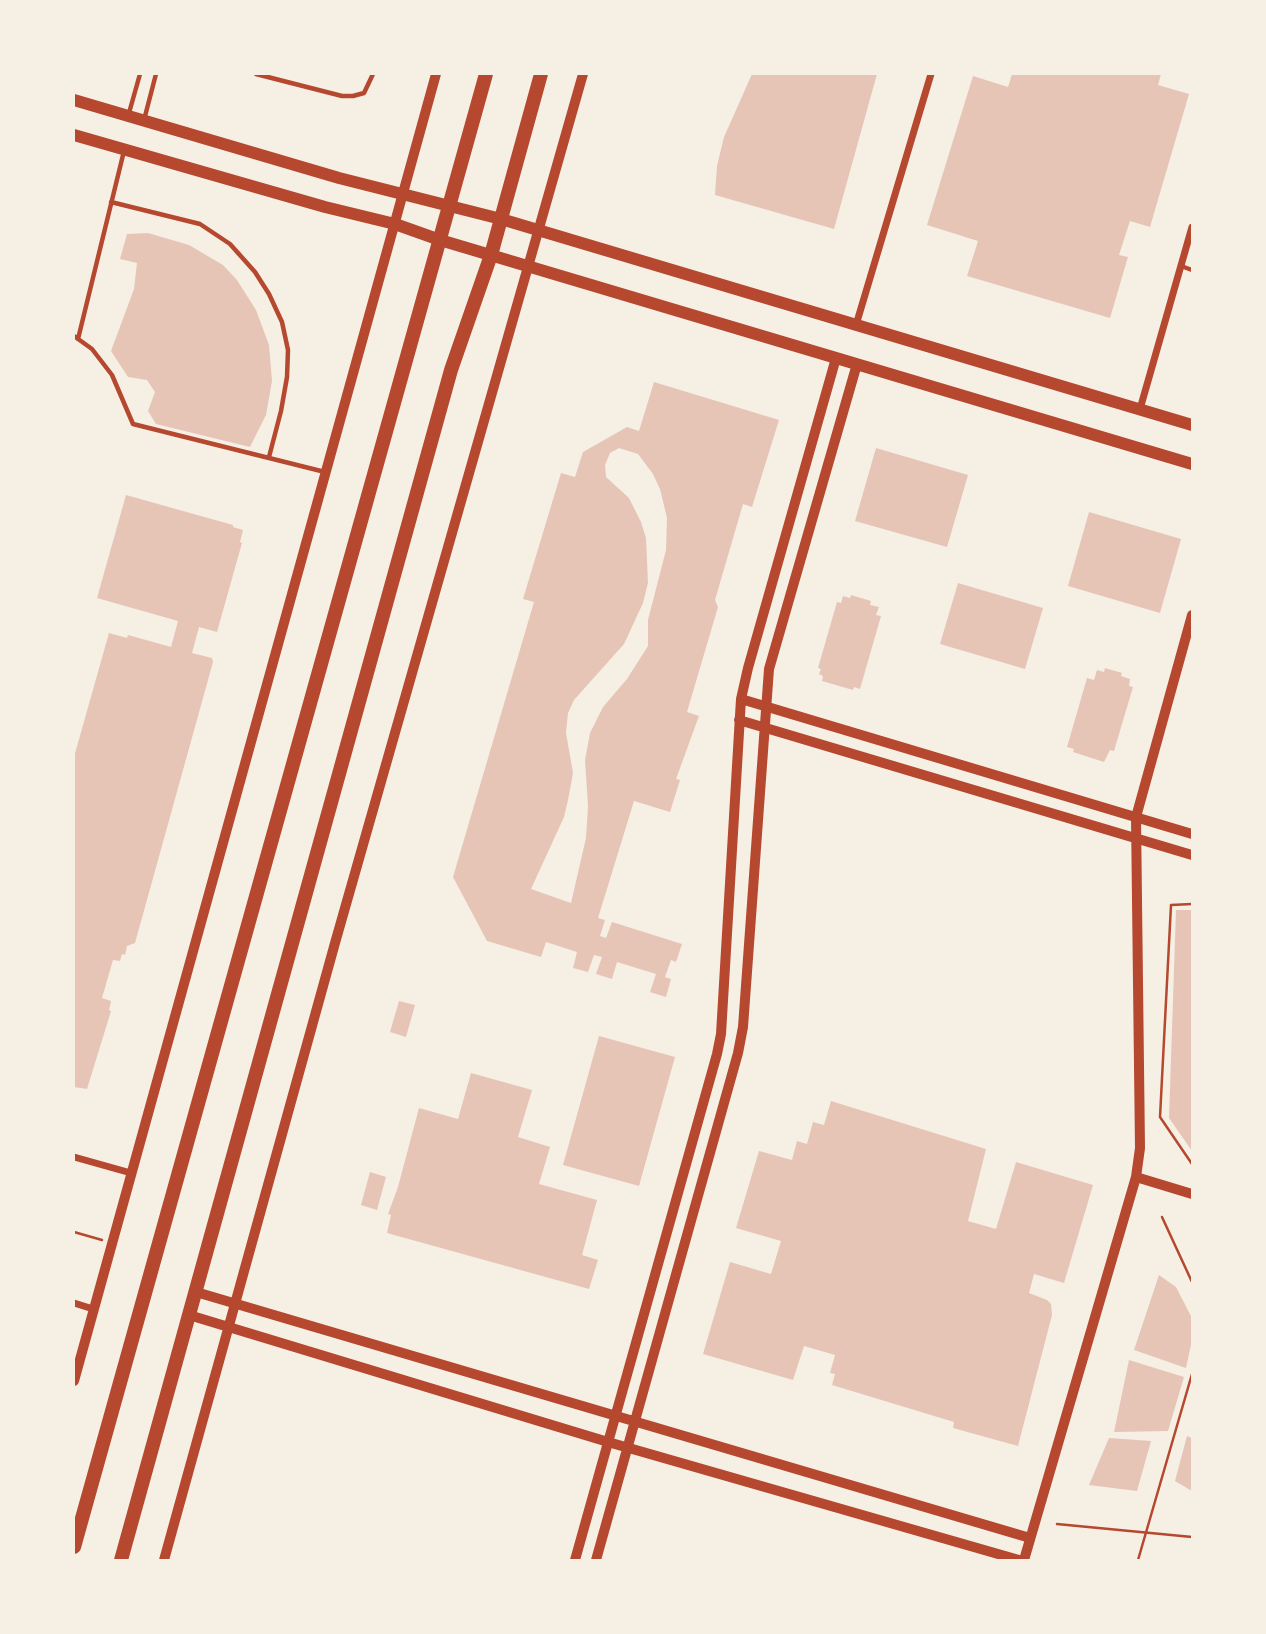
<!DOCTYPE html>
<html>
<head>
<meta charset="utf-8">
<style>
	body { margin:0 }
	#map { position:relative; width:1266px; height:1634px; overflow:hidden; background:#f6efe4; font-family:Cabin,sans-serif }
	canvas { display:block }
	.frame { position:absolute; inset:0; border:75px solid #f6efe4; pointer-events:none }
</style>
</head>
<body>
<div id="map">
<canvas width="1266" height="1634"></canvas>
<div class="frame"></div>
</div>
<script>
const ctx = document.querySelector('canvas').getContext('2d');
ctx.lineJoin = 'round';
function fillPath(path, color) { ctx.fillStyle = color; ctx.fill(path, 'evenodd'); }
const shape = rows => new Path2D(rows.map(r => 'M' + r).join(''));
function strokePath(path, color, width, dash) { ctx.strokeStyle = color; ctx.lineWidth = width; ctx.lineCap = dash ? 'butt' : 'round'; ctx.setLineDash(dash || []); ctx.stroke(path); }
fillPath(shape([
	[752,74,877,74,834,229,715,195,717,166,724,137],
	[1012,74,1161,74,1158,85,1189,94,1150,227,1130,221,1119,255,1128,257,1110,318,967,276,978,241,927,225,973,76,1008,87],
	[148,233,189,245,223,265,237,280,256,310,269,345,272,381,266,415,250,447,156,424,148,411,155,392,147,380,128,377,111,351,134,289,137,263,120,259,127,234],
	[654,382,779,420,752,507,743,504,715,600,718,607,687,712,699,716,676,779,680,780,670,812,634,801,598,918,605,920,600,936,606,938,612,922,682,944,676,962,671,960,665,977,671,979,666,997,650,992,656,974,617,962,612,979,596,974,602,957,594,955,588,972,573,968,577,952,546,942,541,957,487,941,453,877,534,602,523,599,561,473,575,477,583,452,627,427,639,431],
	[619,448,638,454,653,474,660,489,667,518,666,550,648,620,648,646,627,679,603,707,590,733,585,760,588,806,586,838,571,903,531,889,564,817,568,800,573,773,566,733,568,713,574,700,624,644,643,603,648,583,646,538,641,522,629,498,606,477,605,465,610,453],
	[876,448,968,475,947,547,855,521],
	[126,495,233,525,233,527,243,530,240,542,242,543,217,632,199,627,192,653,212,658,213,662,135,943,127,946,125,955,122,954,120,961,113,960,102,998,111,1001,109,1010,111,1011,87,1089,74,1087,74,757,109,633,127,638,128,635,171,647,178,621,97,598],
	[1089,512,1181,539,1160,613,1068,586],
	[958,583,1043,608,1025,669,940,644],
	[851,595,871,601,870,605,879,607,876,615,881,616,860,689,854,687,853,690,822,681,823,676,819,674,821,669,818,668,837,602,841,603,843,596,850,598],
	[1105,668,1122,673,1121,676,1130,679,1129,686,1133,687,1114,751,1110,750,1104,762,1073,752,1074,749,1067,747,1087,678,1094,680,1097,670,1104,672],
	[1176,910,1192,910,1192,1151,1169,1118],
	[399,1001,415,1005,406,1037,390,1032],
	[599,1036,675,1057,639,1186,563,1165],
	[471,1073,532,1090,518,1137,550,1147,539,1184,597,1200,582,1255,598,1260,589,1289,387,1233,391,1215,388,1214,398,1187,419,1108,458,1119],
	[831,1101,986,1149,968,1221,996,1229,1016,1162,1093,1185,1064,1283,1034,1274,1029,1293,1047,1300,1051,1304,1052,1315,1018,1446,953,1428,954,1422,832,1385,835,1374,830,1373,835,1355,804,1346,793,1380,703,1354,730,1262,771,1274,781,1241,736,1228,759,1151,792,1160,797,1141,807,1144,813,1122,824,1125],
	[370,1172,386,1177,377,1210,361,1205],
	[1159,1275,1176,1287,1192,1318,1192,1340,1186,1368,1134,1350],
	[1129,1360,1184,1377,1168,1431,1114,1432],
	[1187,1436,1192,1438,1192,1491,1175,1481],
	[1109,1438,1151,1441,1137,1491,1089,1485]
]), '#e6c5b7');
strokePath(shape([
	[1192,904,1171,905,1160,1117,1192,1164],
	[1162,1217,1192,1282],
	[74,1232,102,1240],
	[1057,1524,1192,1537],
	[1138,1560,1192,1374]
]), '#b5482f', 2.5);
strokePath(shape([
	[256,74,342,96,353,96,364,93,373,74],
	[129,113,140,74],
	[144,120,156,74],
	[111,202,200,224,230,244,255,272,269,294,282,322,288,350,287,377,281,411,269,457],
	[1181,266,1192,270],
	[74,336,92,349,112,375,133,424,325,472],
	[78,339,124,151]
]), '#b5482f', 4.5);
strokePath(shape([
	[856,325,931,74],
	[1140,409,1192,227],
	[74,1157,131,1173],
	[74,1303,93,1309]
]), '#b5482f', 7);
strokePath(shape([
	[741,699,1192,834],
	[739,720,1192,855],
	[1136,1177,1192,1194],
	[196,1292,1030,1538],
	[189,1315,608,1442,1019,1560],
	[74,1381,436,74],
	[164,1560,335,943,583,74],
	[575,1560,717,1054,721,1034,741,699,748,668,836,358],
	[596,1560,738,1053,743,1027,769,669,857,364],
	[1024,1560,1136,1177,1140,1148,1136,817,1192,615]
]), '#b5482f', 10);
strokePath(shape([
	[74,100,339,178,501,219,1192,425],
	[74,135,325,207,395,224,440,240,1192,464]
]), '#b5482f', 12);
strokePath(shape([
	[74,1547,486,74],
	[121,1560,451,370,491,255,541,74]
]), '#b5482f', 14);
</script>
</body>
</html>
